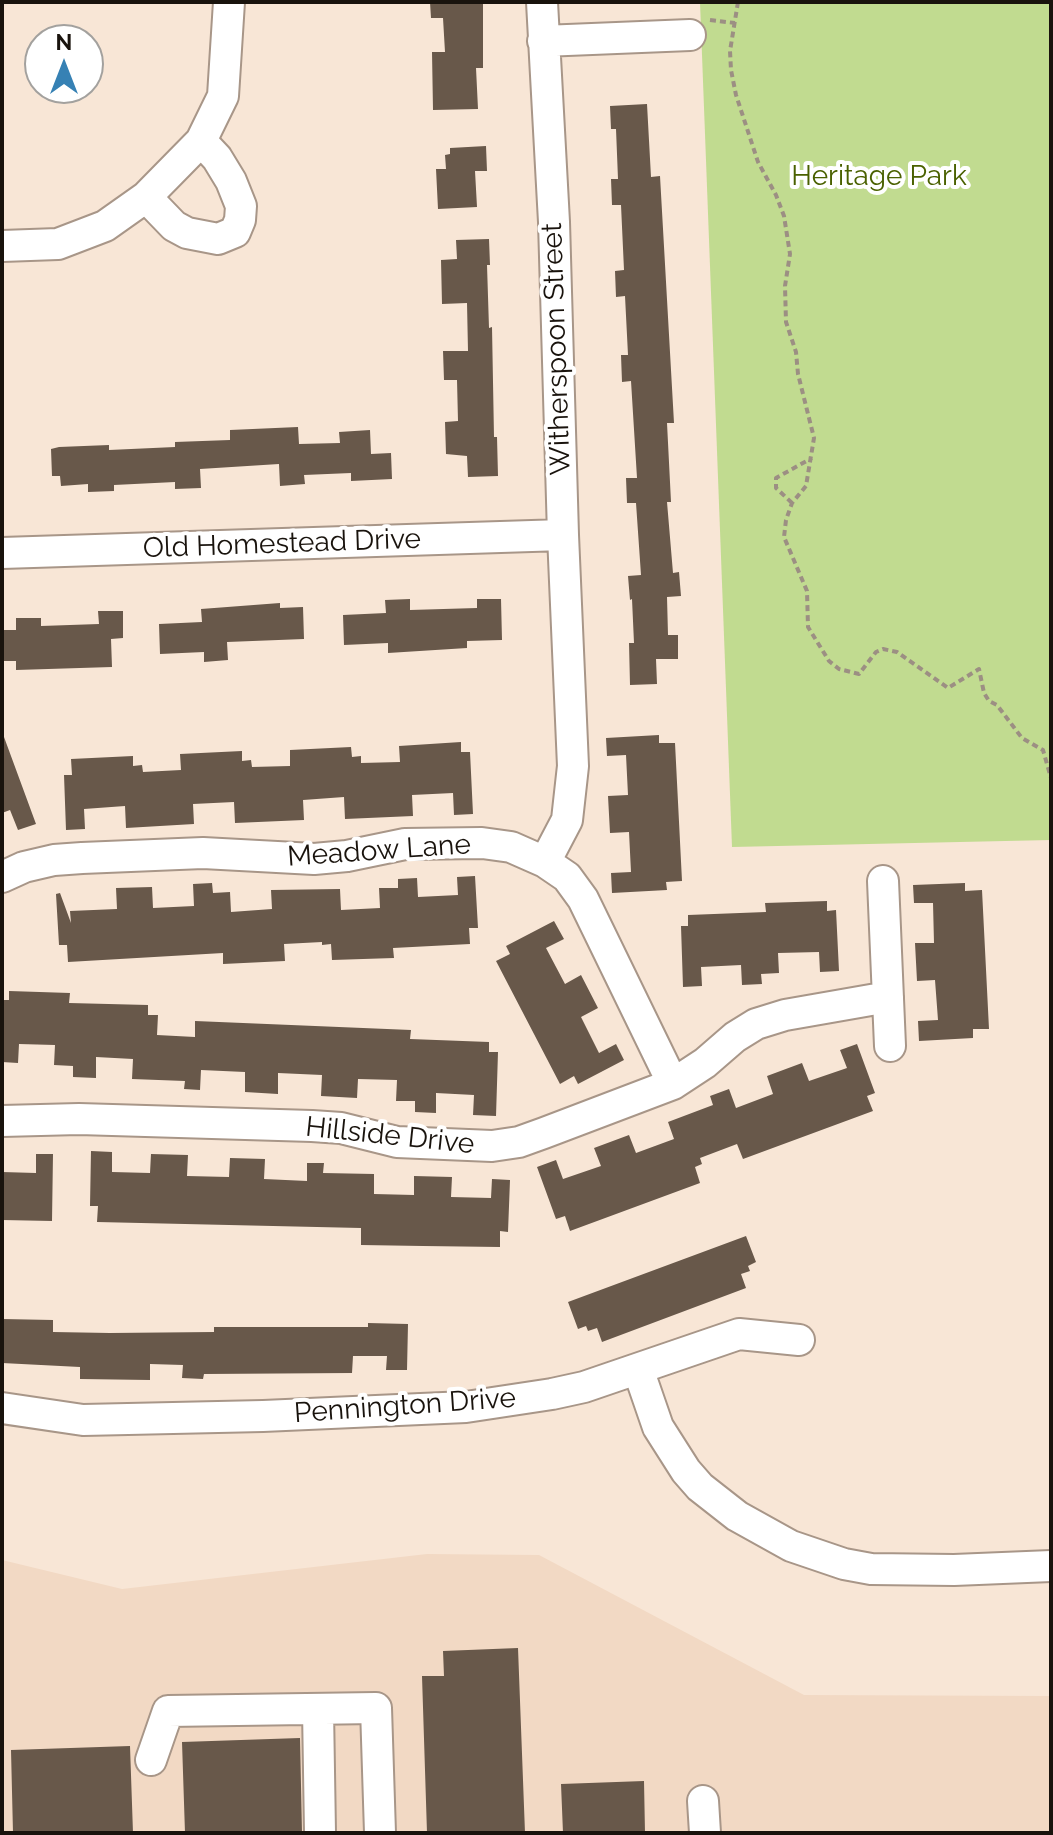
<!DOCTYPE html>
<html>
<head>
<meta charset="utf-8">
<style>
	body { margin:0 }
	#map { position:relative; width:1053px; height:1835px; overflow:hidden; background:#f8e6d6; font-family:Raleway,sans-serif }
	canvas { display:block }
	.frame { position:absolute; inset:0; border:4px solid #19130d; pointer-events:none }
	.north { position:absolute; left:24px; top:24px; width:80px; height:80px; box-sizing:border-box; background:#fff; border:2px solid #a3a19e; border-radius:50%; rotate:0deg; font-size:22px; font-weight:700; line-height:32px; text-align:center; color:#19130d }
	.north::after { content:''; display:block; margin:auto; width:28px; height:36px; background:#3681b4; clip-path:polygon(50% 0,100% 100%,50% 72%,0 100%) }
</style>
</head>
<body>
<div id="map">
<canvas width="1053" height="1835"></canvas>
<div class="frame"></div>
<div class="north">N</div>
</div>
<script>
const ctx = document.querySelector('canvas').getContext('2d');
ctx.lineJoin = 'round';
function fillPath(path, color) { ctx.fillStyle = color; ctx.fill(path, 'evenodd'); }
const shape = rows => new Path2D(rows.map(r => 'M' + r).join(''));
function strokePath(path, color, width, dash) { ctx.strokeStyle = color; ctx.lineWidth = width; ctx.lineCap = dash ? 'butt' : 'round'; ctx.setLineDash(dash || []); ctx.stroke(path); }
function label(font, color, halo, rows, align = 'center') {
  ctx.font = font + ' Raleway,sans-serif'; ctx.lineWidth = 8; ctx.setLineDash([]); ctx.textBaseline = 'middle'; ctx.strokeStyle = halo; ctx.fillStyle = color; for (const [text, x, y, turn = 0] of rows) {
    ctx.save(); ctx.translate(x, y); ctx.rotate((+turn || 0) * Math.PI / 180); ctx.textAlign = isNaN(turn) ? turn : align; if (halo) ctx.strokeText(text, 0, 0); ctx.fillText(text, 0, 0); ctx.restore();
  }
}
fillPath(shape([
	[427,1554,539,1555,804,1695,1051,1696,1051,1833,2,1833,2,1560,122,1589]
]), '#f2d9c4');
fillPath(shape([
	[700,2,1051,2,1051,840,732,847]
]), '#c1db90');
fillPath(shape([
	[430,2,483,2,483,68,476,68,478,109,433,110,432,52,445,52,443,18,431,18],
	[647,104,651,177,660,176,674,423,667,423,671,502,667,502,673,573,679,572,681,596,667,597,668,635,678,635,678,659,656,659,657,684,630,685,629,643,634,643,632,599,630,600,628,576,641,575,636,503,627,503,626,478,637,478,631,381,622,382,621,355,628,355,625,296,616,297,615,271,624,270,621,205,612,205,611,179,618,179,616,129,611,129,610,106],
	[486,146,487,171,475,171,477,207,438,209,436,169,446,169,445,155,450,154,450,148],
	[489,239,490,265,487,265,489,328,492,327,494,437,497,437,498,476,468,477,467,456,446,454,445,422,458,421,457,380,444,380,443,351,468,351,467,303,442,304,441,260,457,259,456,240],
	[298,427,299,444,340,443,339,432,370,430,371,454,391,453,392,479,351,481,351,473,304,475,305,484,280,486,279,464,200,469,201,488,175,489,175,482,114,485,114,491,88,492,88,484,61,486,60,476,52,476,51,449,59,447,109,445,109,450,175,447,175,442,230,440,230,430],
	[410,599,410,610,477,608,477,599,501,599,502,640,467,641,467,648,388,653,388,643,344,645,343,615,386,613,385,600],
	[280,603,280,608,303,607,304,639,227,642,228,660,204,662,204,652,160,654,159,624,202,622,201,609],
	[98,611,123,611,123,638,111,639,112,667,16,670,16,661,2,661,2,630,16,630,16,618,41,618,41,626,99,624],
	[659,735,659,743,675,743,682,881,666,882,667,890,612,893,611,873,631,872,629,832,610,833,608,796,628,795,626,755,607,756,606,738],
	[2,737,4,737,36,824,18,830,10,810,2,813],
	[461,742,461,752,470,752,473,814,454,815,453,793,412,795,413,816,345,819,344,797,303,800,304,820,235,823,234,802,193,804,194,824,126,828,125,806,84,809,85,829,66,830,64,775,72,775,71,759,133,756,133,766,142,765,143,772,181,770,180,754,242,751,242,761,251,760,252,767,290,766,290,750,351,747,352,757,361,756,361,763,400,762,399,746],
	[475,876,478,928,469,928,470,944,393,948,394,958,332,960,331,944,322,945,322,942,284,944,285,961,223,964,223,953,68,962,67,945,59,945,56,894,60,893,71,923,70,911,117,909,116,888,152,887,153,908,194,906,193,884,212,883,213,893,230,892,231,912,272,909,271,890,340,889,341,910,380,908,379,888,398,888,398,879,417,878,418,897,458,895,457,877],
	[965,883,965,891,982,890,989,1029,973,1029,973,1038,919,1041,918,1021,938,1020,935,980,917,981,915,943,934,943,933,903,914,903,913,885],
	[827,901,827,911,836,910,839,971,820,972,819,952,778,953,779,973,761,974,762,984,742,985,741,965,701,967,702,986,683,987,681,926,688,926,688,915,766,912,765,903],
	[554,921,564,939,546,948,565,984,581,975,598,1008,581,1017,599,1053,616,1044,624,1060,578,1084,574,1076,560,1084,496,961,510,954,506,946],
	[9,991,70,993,69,1003,148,1005,148,1015,158,1015,157,1035,195,1037,195,1021,411,1030,410,1039,489,1042,489,1052,498,1052,496,1116,473,1115,474,1095,436,1093,436,1113,415,1112,415,1101,396,1101,397,1080,358,1079,357,1098,321,1096,322,1075,278,1073,278,1094,245,1092,245,1072,201,1070,200,1090,184,1089,185,1081,132,1079,133,1059,96,1057,96,1078,73,1077,73,1066,54,1065,55,1045,19,1044,18,1063,2,1062,2,1000,9,1000],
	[857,1044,875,1093,867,1096,873,1111,743,1159,737,1144,700,1158,702,1164,695,1167,700,1183,570,1231,565,1216,556,1219,537,1167,556,1160,563,1179,601,1166,594,1148,629,1135,636,1153,674,1139,668,1122,713,1105,710,1096,729,1089,736,1108,773,1094,767,1076,802,1063,809,1081,847,1068,840,1050],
	[91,1151,112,1152,112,1172,150,1173,151,1154,188,1155,187,1176,229,1177,230,1158,265,1159,264,1179,307,1181,307,1163,324,1163,323,1173,374,1174,374,1194,414,1195,414,1176,452,1177,451,1197,491,1198,492,1179,510,1180,508,1232,500,1231,500,1247,423,1246,361,1245,361,1228,97,1222,98,1206,90,1206],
	[36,1154,53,1154,52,1221,2,1220,2,1172,36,1173],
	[746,1236,756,1262,748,1266,750,1271,741,1274,746,1288,602,1342,597,1328,588,1331,586,1326,578,1329,568,1302],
	[2,1319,53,1320,53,1332,110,1333,214,1332,214,1327,368,1327,368,1323,408,1324,407,1370,386,1370,387,1356,353,1356,352,1373,204,1374,203,1379,182,1378,183,1365,150,1364,150,1380,80,1379,80,1367,2,1363],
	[518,1648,525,1833,427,1833,422,1676,444,1676,443,1651],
	[300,1738,302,1833,185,1833,182,1742],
	[130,1746,133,1833,13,1833,11,1750],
	[644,1781,645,1833,563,1833,561,1784]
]), '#68584a');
const minor = shape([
	[542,2,554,222,563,535,573,766,567,820,545,862],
	[543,41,690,35],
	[146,197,174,226,187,233,218,239,235,232,240,220,241,206,231,181,217,158,201,141],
	[2,246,58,244,105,226,146,197,201,141,223,96,229,2],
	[2,553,563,535],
	[2,877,24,867,54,860,82,858,203,853,314,859,347,856,405,844,482,843,511,847,545,862,567,877,583,899,673,1084],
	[883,881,890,1046],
	[2,1121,79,1119,312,1126,341,1128,397,1142,492,1146,519,1142,544,1133,673,1084,705,1063,735,1037,756,1024,785,1015,888,997],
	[638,1369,658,1427,686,1471,700,1487,737,1516,791,1546,844,1564,871,1569,954,1570,1051,1566],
	[2,1408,83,1420,263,1416,466,1407,552,1394,584,1387,739,1334,799,1340],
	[318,1709,320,1833],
	[151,1760,168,1711,376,1708,380,1833],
	[703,1801,705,1833]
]);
strokePath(minor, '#a89688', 34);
strokePath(shape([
	[738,2,730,51,731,70,736,95,758,162,776,195,784,216,790,254,785,286,786,322,796,352,798,374,814,438,806,486,792,503,786,520,784,537,807,591,808,627,829,661,839,669,859,674,876,652,883,649,897,652,948,688,979,669,984,693,989,701,997,705,1022,738,1043,750,1051,778],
	[710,20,735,23],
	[792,503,776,488,776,478,812,458]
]), '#9c8f83', 4, [6, 4]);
strokePath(minor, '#fff', 30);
label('28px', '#4a6100', '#fff', [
	["Heritage Park",879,177]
]);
label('28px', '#19130d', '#fff', [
	["Witherspoon Street",557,349,-92],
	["Old Homestead Drive",282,544,-2],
	["Meadow Lane",379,851,-4],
	["Hillside Drive",390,1136,6],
	["Pennington Drive",405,1406,-4]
]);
</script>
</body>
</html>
